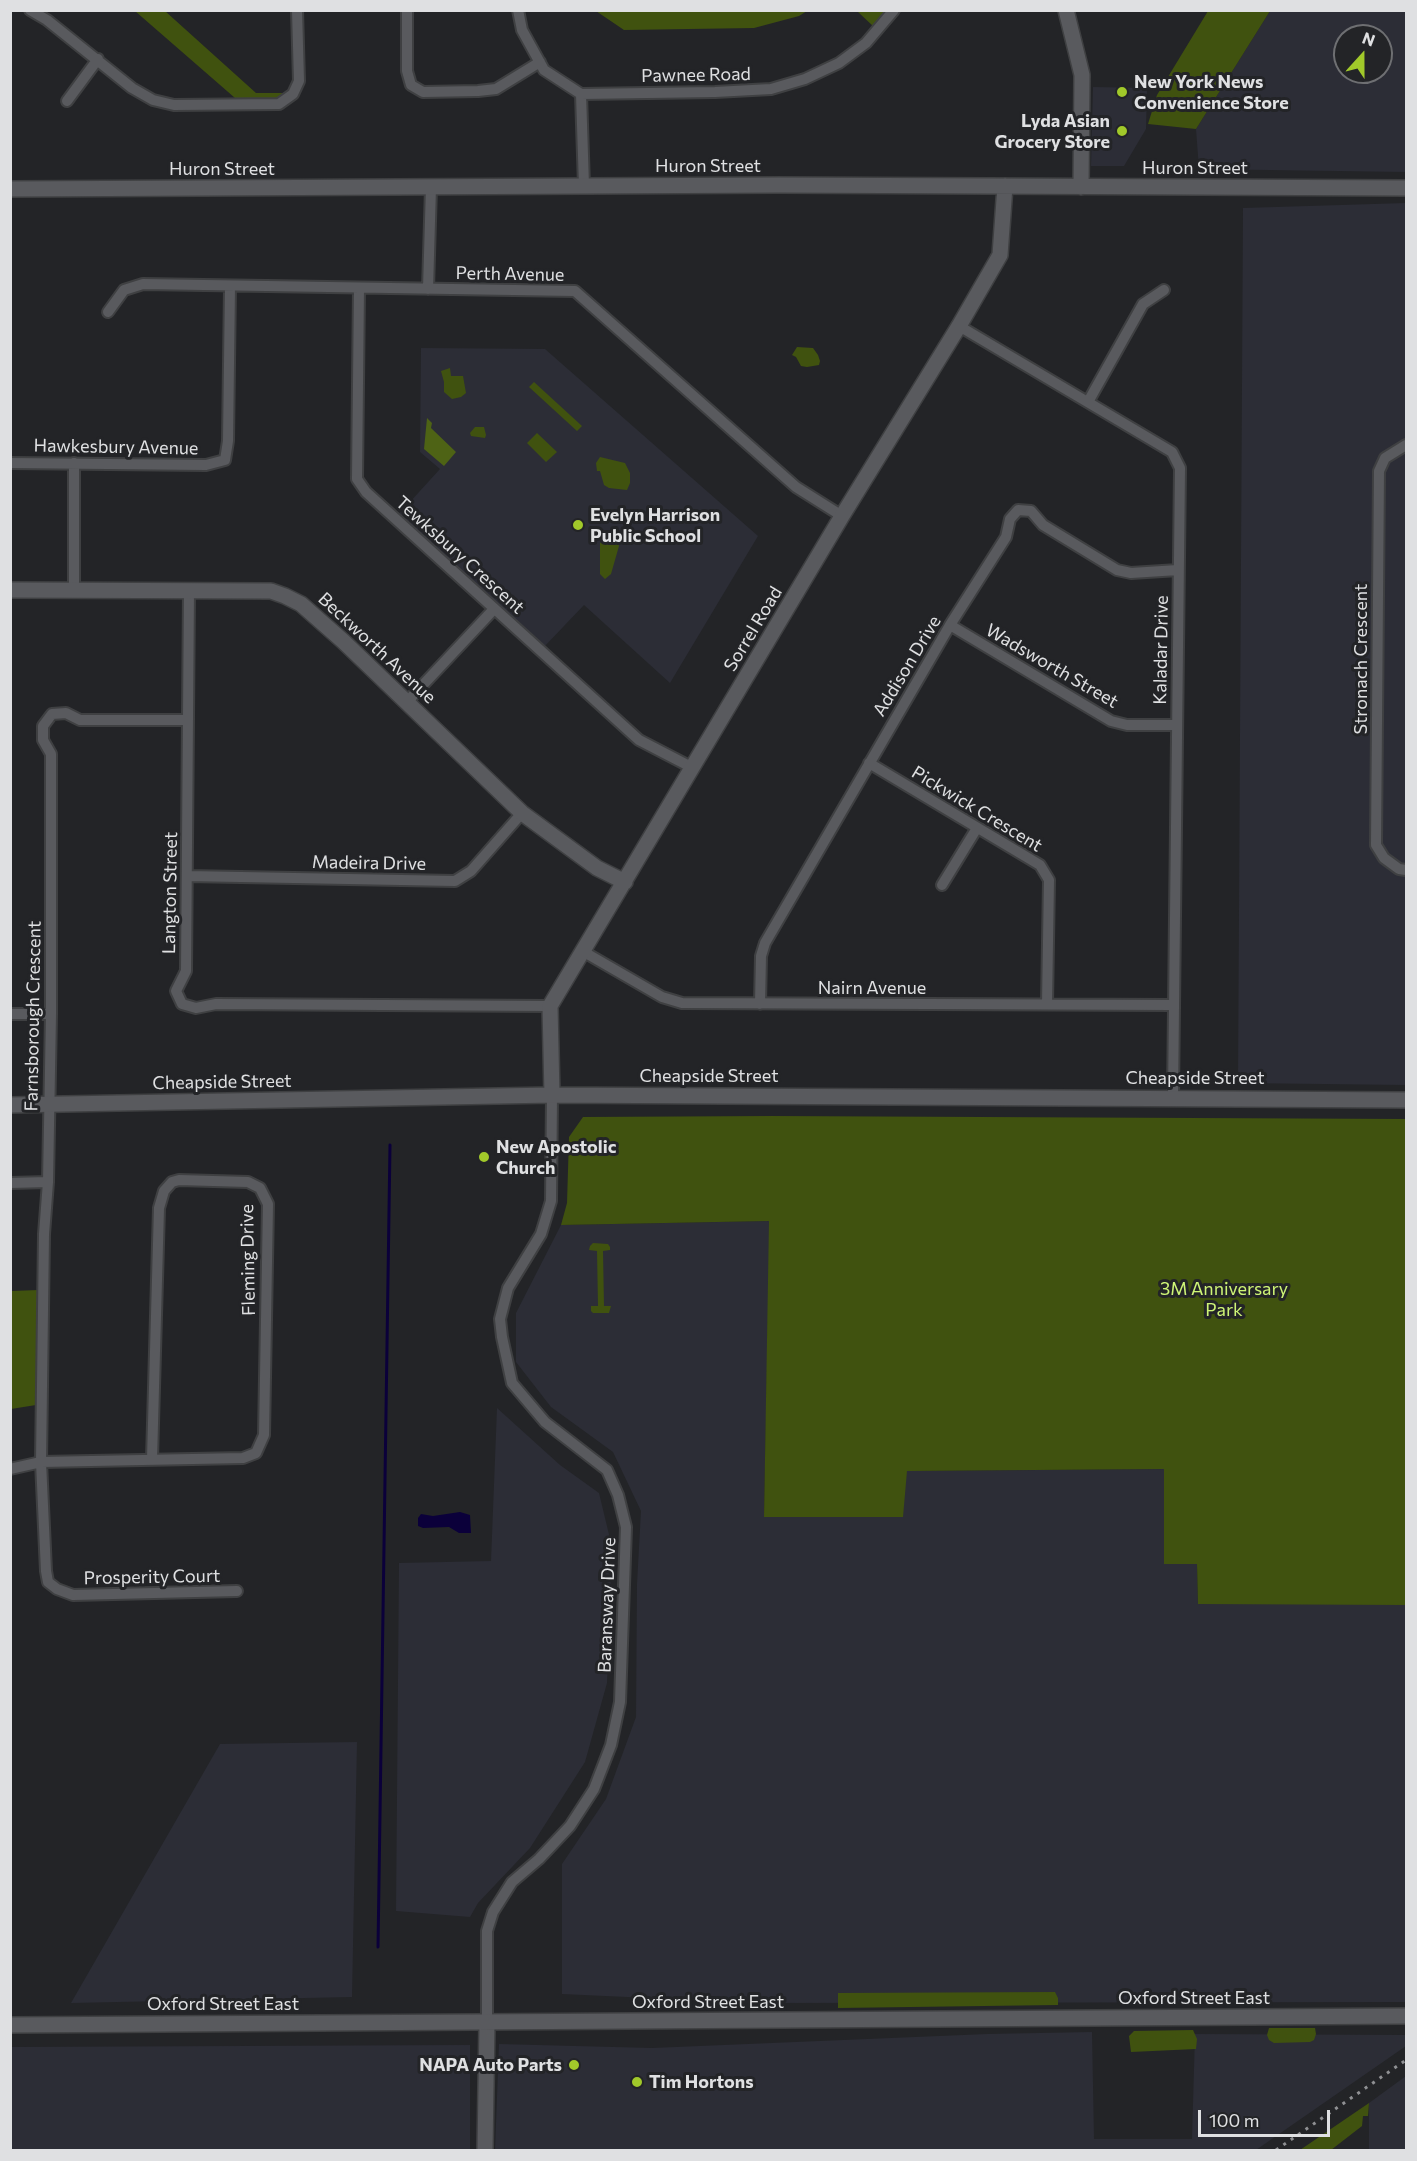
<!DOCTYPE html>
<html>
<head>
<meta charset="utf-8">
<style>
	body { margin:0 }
	#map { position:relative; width:1417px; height:2161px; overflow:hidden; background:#232427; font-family:Commissioner,sans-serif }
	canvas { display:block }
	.frame { position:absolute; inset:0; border:12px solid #dfe0e2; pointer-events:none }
	.north { position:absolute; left:1333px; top:24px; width:60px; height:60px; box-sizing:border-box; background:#232427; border:2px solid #6e6f72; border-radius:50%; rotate:21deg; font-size:16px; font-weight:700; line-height:24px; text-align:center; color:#dfe0e2 }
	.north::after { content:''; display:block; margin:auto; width:21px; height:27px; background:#a1c92a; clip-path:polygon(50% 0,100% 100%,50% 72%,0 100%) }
	.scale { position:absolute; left:1198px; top:2110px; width:132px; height:27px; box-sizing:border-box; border:3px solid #dfe0e2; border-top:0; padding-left:8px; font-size:18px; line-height:21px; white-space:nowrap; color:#dfe0e2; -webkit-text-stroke:4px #232427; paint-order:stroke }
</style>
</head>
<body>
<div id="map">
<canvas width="1417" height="2161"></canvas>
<div class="frame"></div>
<div class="north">N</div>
<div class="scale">100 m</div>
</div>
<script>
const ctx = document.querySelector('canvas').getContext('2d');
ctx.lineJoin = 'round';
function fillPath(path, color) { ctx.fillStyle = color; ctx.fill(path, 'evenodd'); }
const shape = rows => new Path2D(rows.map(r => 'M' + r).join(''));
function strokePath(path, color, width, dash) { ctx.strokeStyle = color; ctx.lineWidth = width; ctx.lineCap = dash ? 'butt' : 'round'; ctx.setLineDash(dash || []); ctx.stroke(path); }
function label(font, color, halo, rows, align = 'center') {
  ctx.font = font + ' Commissioner,sans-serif'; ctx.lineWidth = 6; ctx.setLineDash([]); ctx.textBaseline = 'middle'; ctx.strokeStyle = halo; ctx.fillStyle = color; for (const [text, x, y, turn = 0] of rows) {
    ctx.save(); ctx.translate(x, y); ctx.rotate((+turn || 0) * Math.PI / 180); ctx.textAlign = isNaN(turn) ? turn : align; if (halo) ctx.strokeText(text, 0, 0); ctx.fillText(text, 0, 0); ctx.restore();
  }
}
fillPath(shape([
	[1270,11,1406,11,1406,172,1199,169,1196,129],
	[1345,36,1381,36,1381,72,1345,72],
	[1093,87,1147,88,1146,129,1124,166,1091,166],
	[1406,203,1406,1085,1238,1083,1243,208],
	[421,348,545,349,758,536,670,683,584,605,544,647,399,514,440,469,420,452],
	[770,1221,764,1517,907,1471,1164,1469,1164,1563,1197,1564,1198,1604,1406,1602,1406,2002,757,2003,562,1994,562,1864,606,1799,636,1717,637,1584,641,1511,613,1452,551,1407,516,1362,516,1313,561,1225],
	[497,1408,560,1465,599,1493,612,1547,607,1683,585,1762,530,1848,478,1903,470,1917,396,1911,399,1563,491,1561],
	[357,1742,352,1997,71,2003,220,1744],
	[1092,2032,1094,2139,1192,2139,1195,2034,1406,2035,1406,2046,1256,2150,495,2150,499,2044,652,2048,987,2034],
	[470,2045,470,2150,11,2150,11,2047],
	[1406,2076,1406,2150,1369,2150,1369,2103]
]), '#2c2d36');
fillPath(shape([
	[135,11,165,11,256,93,287,93,278,98,235,98],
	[596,11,807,11,799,16,754,28,624,30],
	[857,11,888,11,874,27],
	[1208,11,1270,11,1196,129,1148,124,1157,95],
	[797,347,813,348,818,355,820,361,819,365,807,367,801,366,796,357,792,355],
	[450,368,451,376,463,376,466,393,461,397,452,399,444,392,444,382,441,371],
	[534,382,582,426,577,431,529,387],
	[475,427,484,427,486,435,485,438,471,436,470,433],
	[537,433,557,452,546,462,527,443],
	[600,457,625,463,630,473,630,483,627,490,609,488,604,485,600,471,597,471,596,463],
	[605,540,618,540,619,546,611,574,605,579,600,574,600,543],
	[772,1116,1406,1119,1406,1605,1198,1604,1197,1564,1164,1564,1164,1469,907,1471,903,1517,764,1517,769,1221,561,1225,567,1203,569,1137,583,1117],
	[593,1243,608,1244,610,1247,610,1250,603,1251,604,1306,611,1306,609,1313,593,1313,591,1311,591,1306,598,1306,597,1251,589,1250,590,1246],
	[39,1290,36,1405,11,1409,11,1291],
	[1055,1992,1058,1998,1058,2005,838,2008,838,1993],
	[1269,2028,1315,2028,1316,2034,1314,2040,1310,2042,1274,2043,1269,2040,1267,2035],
	[1193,2030,1197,2039,1196,2049,1131,2052,1129,2036,1134,2031],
	[1369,2103,1368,2116,1363,2116,1362,2126,1331,2150,1300,2150]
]), '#40520f');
fillPath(shape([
	[427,418,432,423,431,428,456,452,444,466,424,449]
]), '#4e6315');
fillPath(shape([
	[460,1512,470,1515,471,1533,459,1533,449,1527,423,1528,418,1526,418,1518,421,1514,433,1516]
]), '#0b003a');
strokePath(shape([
	[378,1947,390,1145]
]), '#0b003a', 3);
const street = shape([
	[30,10,47,20,132,88,153,100,174,105,279,104,293,94,299,81,297,10],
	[407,10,407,71,411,85,423,92,478,91,496,89,540,62],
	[518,10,522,30,544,70,581,94,715,92,771,89,805,79,839,63,866,43,894,10],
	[581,94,584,186],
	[67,101,98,59],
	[359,288,357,479,366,492,639,740,693,768],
	[428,289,431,187],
	[108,312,124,290,143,284,575,291,796,487,842,516],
	[959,326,1172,452,1180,468,1173,1097],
	[1088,402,1143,304,1164,290],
	[1406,445,1385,458,1379,471,1376,845,1384,858,1399,869,1406,870],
	[10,463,206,465,225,460,228,441,230,286],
	[74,463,74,590],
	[189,590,186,971,176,991,182,1004,196,1008,216,1004,550,1006],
	[950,625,1111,721,1127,725,1177,725],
	[406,703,494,609],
	[188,720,80,720,66,713,52,714,43,726,43,740,51,754,51,1014,48,1182,44,1234,41,1462,46,1571,48,1582,57,1589,73,1595,237,1591],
	[869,763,1040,865,1049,880,1047,1004],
	[187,876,455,881,471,871,522,813],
	[942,885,977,828],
	[584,952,662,997,682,1003,1173,1005],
	[760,1004,761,956,765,943,950,625,1006,537,1010,519,1018,510,1031,511,1043,525,1117,570,1131,573,1178,570],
	[10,1014,51,1014],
	[10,1183,48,1182],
	[10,1469,41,1462,243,1458,256,1453,264,1435,268,1204,260,1188,248,1182,179,1180,172,1182,164,1191,159,1208,152,1459],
	[487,2023,487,1931,493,1912,512,1882,539,1859,570,1826,594,1789,611,1745,620,1702,626,1527,618,1495,607,1470,545,1422,512,1383,502,1337,500,1319,508,1288,541,1234,551,1201,552,1095]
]);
const secondary = shape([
	[1066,10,1082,75,1081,187],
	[10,189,779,185,1406,188],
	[10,590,271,591,285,596,301,604,343,641,522,813,597,868,625,882],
	[552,1095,550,1006,842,516,959,326,1000,255,1005,186],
	[10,1105,552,1095,1406,1100],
	[10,2025,1406,2016],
	[485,2150,487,2023]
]);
strokePath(street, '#3f4042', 14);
strokePath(secondary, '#3f4042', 18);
strokePath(street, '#595a5e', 10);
strokePath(secondary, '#595a5e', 15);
strokePath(shape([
	[1276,2150,1406,2060]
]), '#8f9093', 3, [3, 6]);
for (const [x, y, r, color] of [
	[1122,92,6,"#a1c92a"],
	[1122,131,6,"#a1c92a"],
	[578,525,6,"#a1c92a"],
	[484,1157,6,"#a1c92a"],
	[574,2065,6,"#a1c92a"],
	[637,2082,6,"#a1c92a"]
]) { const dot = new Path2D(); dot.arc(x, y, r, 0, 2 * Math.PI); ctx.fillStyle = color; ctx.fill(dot); strokePath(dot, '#232427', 2); }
label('18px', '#dfe0e2', '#232427', [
	["Pawnee Road",696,75,-1],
	["Huron Street",708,166],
	["Huron Street",1195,168],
	["Huron Street",222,169],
	["Perth Avenue",510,274,1],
	["Hawkesbury Avenue",116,447,1],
	["Tewksbury Crescent",460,555,42],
	["Sorrel Road",753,629,-59],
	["Beckworth Avenue",377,648,43],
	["Kaladar Drive",1161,650,-89],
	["Stronach Crescent",1361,659,-90],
	["Addison Drive",907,666,-59],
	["Wadsworth Street",1052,666,30],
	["Pickwick Crescent",977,809,31],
	["Madeira Drive",369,863,1],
	["Langton Street",170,893,-89],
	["Nairn Avenue",872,988],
	["Farnsborough Crescent",33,1016,-89],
	["Cheapside Street",709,1076],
	["Cheapside Street",1195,1078],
	["Cheapside Street",222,1082,-1],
	["Fleming Drive",248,1260,-91],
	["Prosperity Court",152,1577,-1],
	["Baransway Drive",607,1605,-88],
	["Oxford Street East",1194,1998],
	["Oxford Street East",708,2002],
	["Oxford Street East",223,2004]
]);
label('bold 18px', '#dfe0e2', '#232427', [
	["New York News",1134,82],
	["Convenience Store",1134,103],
	["Lyda Asian",1110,121,"right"],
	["Grocery Store",1110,142,"right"],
	["Evelyn Harrison",590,515],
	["Public School",590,536],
	["New Apostolic",496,1147],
	["Church",496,1168],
	["NAPA Auto Parts",562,2065,"right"],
	["Tim Hortons",649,2082]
], 'left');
label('18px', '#cef476', '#232427', [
	["3M Anniversary",1224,1289],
	["Park",1224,1310]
]);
</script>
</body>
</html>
